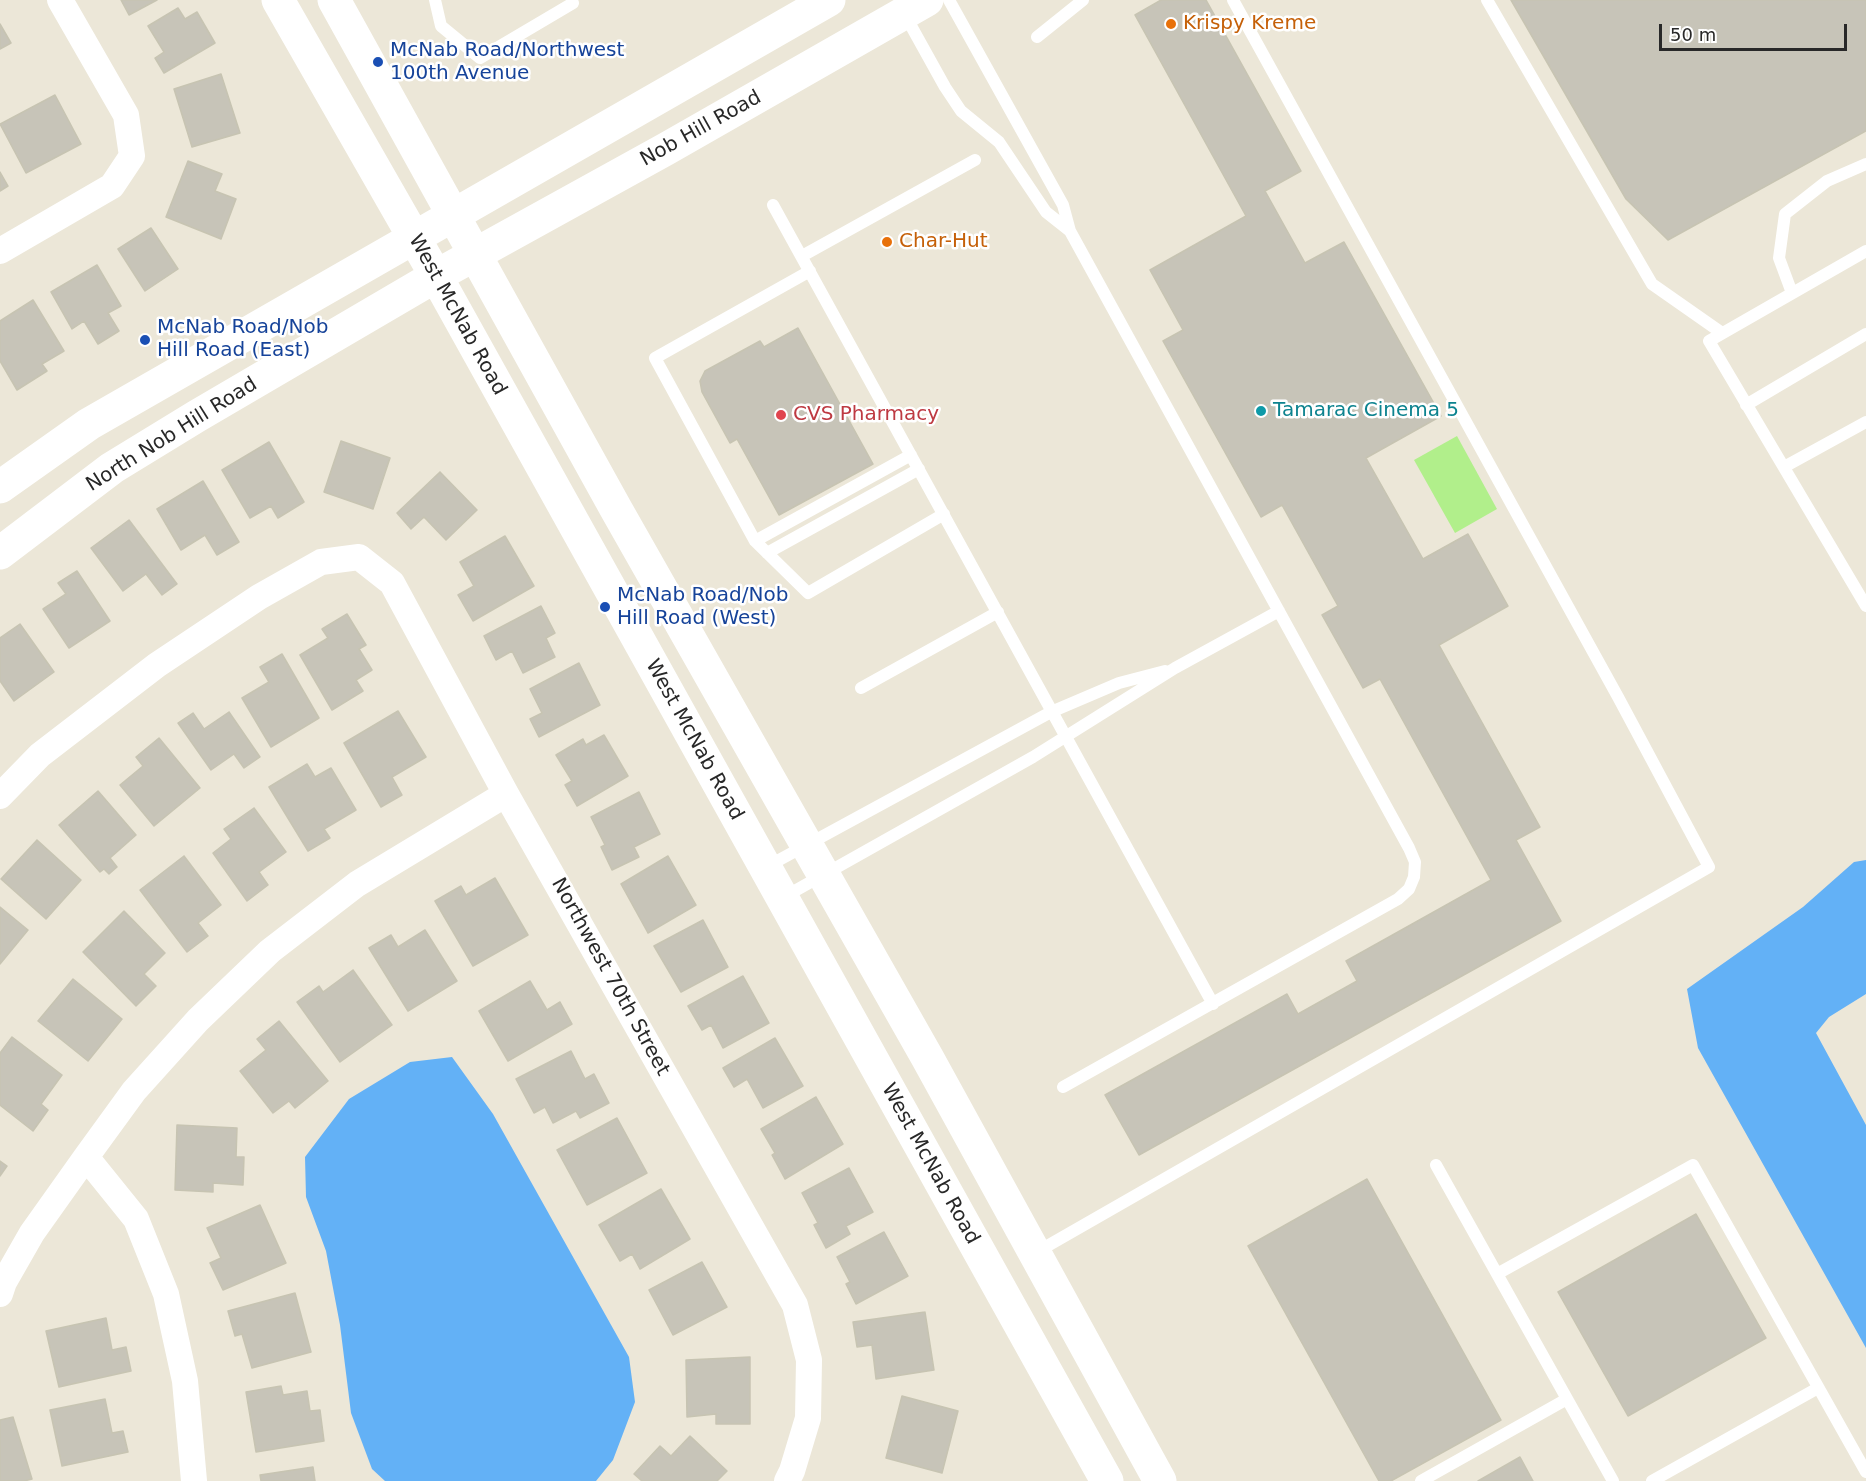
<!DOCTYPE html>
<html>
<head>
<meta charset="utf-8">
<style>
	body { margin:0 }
	#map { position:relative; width:1866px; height:1481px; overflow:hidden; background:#ece7d8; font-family:"DejaVu Sans",sans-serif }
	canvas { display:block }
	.scale { position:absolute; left:1659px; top:24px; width:188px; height:27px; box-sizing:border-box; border:3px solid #282828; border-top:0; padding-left:8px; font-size:18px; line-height:21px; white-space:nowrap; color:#282828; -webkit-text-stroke:4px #fff; paint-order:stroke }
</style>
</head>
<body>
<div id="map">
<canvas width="1866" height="1481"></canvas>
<div class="scale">50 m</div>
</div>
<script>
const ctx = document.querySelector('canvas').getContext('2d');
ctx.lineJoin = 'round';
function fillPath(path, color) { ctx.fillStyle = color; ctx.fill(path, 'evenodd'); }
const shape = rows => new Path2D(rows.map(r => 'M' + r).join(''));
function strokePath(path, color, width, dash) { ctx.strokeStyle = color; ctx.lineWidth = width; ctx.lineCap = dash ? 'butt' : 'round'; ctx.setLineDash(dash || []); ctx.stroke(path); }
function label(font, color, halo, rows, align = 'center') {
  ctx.font = font + ' "DejaVu Sans",sans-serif'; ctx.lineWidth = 5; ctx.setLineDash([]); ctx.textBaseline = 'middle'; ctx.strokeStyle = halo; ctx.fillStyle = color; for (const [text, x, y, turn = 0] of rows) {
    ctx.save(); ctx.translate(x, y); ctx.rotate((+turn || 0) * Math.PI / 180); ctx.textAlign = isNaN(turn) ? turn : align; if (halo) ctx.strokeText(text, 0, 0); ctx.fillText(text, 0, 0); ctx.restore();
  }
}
fillPath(shape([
	[1457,436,1497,509,1455,533,1414,460]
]), '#b1ef8b');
fillPath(shape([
	[1866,860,1866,994,1829,1017,1816,1033,1866,1125,1866,1348,1698,1048,1687,989,1803,907,1854,862],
	[452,1057,493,1114,629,1357,635,1402,613,1460,596,1481,385,1481,372,1469,351,1413,340,1325,326,1251,306,1197,305,1157,349,1099,410,1062]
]), '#63b1f6');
const building = shape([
	[121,0,157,0,129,15,121,0],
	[1161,0,1206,0,1301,171,1265,191,1305,263,1344,242,1441,416,1366,458,1423,559,1468,534,1508,606,1439,645,1540,827,1516,840,1561,921,1139,1155,1105,1095,1287,994,1298,1014,1357,981,1346,961,1491,880,1380,679,1363,688,1322,615,1338,606,1282,505,1261,517,1163,341,1183,330,1150,270,1246,216,1135,15,1161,0],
	[1511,0,1866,0,1866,131,1668,240,1626,199,1511,0],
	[178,8,185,19,197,12,215,43,164,73,155,58,164,52,148,26,178,8],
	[0,24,11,43,0,49,0,24],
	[221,74,240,133,192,147,174,89,221,74],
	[55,95,81,144,26,173,0,124,55,95],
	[188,161,222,174,215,191,236,199,221,239,166,217,188,161],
	[0,172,8,186,0,191,0,172],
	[151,228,178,269,145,291,118,249,151,228],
	[97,265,121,306,108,313,119,331,98,344,84,321,72,329,51,292,97,265],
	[33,300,64,351,42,364,47,371,17,390,0,361,0,321,33,300],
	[798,328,873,464,779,515,737,439,730,443,702,392,700,381,705,371,760,341,764,347,798,328],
	[341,441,390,458,373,509,324,492,341,441],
	[269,442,304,502,278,518,271,506,250,518,222,470,269,442],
	[440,472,477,510,446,540,424,517,411,529,397,513,440,472],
	[203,481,239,542,217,555,205,535,181,550,157,509,203,481],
	[129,520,177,584,162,595,146,574,123,591,91,548,129,520],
	[505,536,534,586,473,621,458,595,474,586,460,562,505,536],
	[77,571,110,621,69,648,43,609,66,594,58,583,77,571],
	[541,606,555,633,546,638,555,657,523,673,512,651,496,660,484,636,541,606],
	[347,614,366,645,359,649,372,670,356,680,363,691,332,710,300,655,328,638,322,629,347,614],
	[20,624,54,672,14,701,0,681,0,638,20,624],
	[282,654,319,718,271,747,242,698,269,682,260,667,282,654],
	[579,663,600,705,539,737,530,719,542,713,530,689,579,663],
	[398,711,426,757,392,777,402,795,381,807,344,743,398,711],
	[229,712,260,757,244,768,234,754,211,770,178,723,193,713,204,729,229,712],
	[604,735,628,776,577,806,565,785,572,781,556,755,583,739,586,745,604,735],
	[159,738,200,788,154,826,120,785,143,766,136,757,159,738],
	[307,764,315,777,331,768,356,810,324,829,330,838,308,851,269,787,307,764],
	[98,791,136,835,110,858,117,867,109,874,104,869,100,872,59,825,98,791],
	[639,792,660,834,634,847,639,857,612,870,601,847,605,845,591,817,639,792],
	[254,808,286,852,259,872,268,885,247,901,213,853,231,839,224,829,254,808],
	[37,840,81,880,46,919,1,879,37,840],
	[184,856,221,905,198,923,208,936,187,952,140,890,184,856],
	[668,856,696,905,648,933,621,884,668,856],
	[495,878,528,935,473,966,435,901,461,886,466,895,495,878],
	[0,907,28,930,0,964,0,907],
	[124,911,165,953,144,974,156,986,136,1006,83,952,124,911],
	[703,920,728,967,681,992,654,946,703,920],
	[425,930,457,981,408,1011,369,948,391,935,398,947,425,930],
	[353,970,392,1025,340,1062,297,1002,319,986,323,992,353,970],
	[743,976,769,1023,723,1048,711,1025,702,1030,688,1006,743,976],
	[73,979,122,1019,88,1061,38,1021,73,979],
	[530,981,547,1010,560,1002,572,1024,508,1061,479,1011,530,981],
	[279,1021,328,1081,295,1108,289,1101,273,1113,240,1071,266,1050,257,1039,279,1021],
	[12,1037,62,1075,41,1104,48,1110,33,1131,0,1105,0,1053,12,1037],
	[775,1038,803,1086,763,1108,747,1079,734,1087,723,1068,775,1038],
	[571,1051,585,1079,594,1074,609,1103,580,1118,576,1111,553,1123,545,1107,534,1113,516,1079,571,1051],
	[816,1097,843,1144,785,1179,772,1155,775,1153,761,1129,816,1097],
	[617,1118,647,1173,587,1205,557,1150,617,1118],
	[177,1125,237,1128,236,1157,244,1157,243,1185,213,1183,213,1192,175,1190,177,1125],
	[0,1161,7,1166,0,1176,0,1161],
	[849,1168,873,1212,846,1226,850,1234,826,1248,814,1225,818,1223,802,1193,849,1168],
	[1367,1179,1501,1420,1391,1481,1379,1481,1248,1246,1367,1179],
	[661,1189,690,1239,640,1269,632,1254,620,1261,599,1225,661,1189],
	[260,1205,286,1263,223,1290,210,1263,221,1258,207,1228,260,1205],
	[1696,1214,1766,1338,1628,1416,1558,1292,1696,1214],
	[884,1232,908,1276,856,1304,846,1284,850,1282,837,1257,884,1232],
	[702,1262,727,1307,673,1335,649,1290,702,1262],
	[295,1293,311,1352,252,1368,242,1334,235,1336,228,1311,295,1293],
	[925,1312,934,1370,876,1379,872,1345,857,1347,853,1322,925,1312],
	[106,1318,112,1350,126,1347,131,1371,59,1387,46,1331,106,1318],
	[750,1357,750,1424,716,1424,716,1414,687,1417,686,1360,750,1357],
	[281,1386,283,1395,307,1391,310,1411,320,1410,324,1441,256,1452,246,1392,281,1386],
	[902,1396,958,1411,942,1473,886,1458,902,1396],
	[105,1399,112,1433,123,1431,128,1452,62,1466,50,1410,105,1399],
	[13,1417,32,1479,24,1481,0,1481,0,1420,13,1417],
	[690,1436,727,1471,717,1481,642,1481,634,1474,660,1446,671,1456,690,1436],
	[1520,1457,1533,1481,1478,1481,1520,1457],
	[313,1467,315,1481,261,1481,260,1475,313,1467]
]);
fillPath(building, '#c7c4b8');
strokePath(building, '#c7c4b2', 1.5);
strokePath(shape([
	[435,0,441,26,480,58,573,3],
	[949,0,1063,205,1070,231,1409,848,1415,862,1414,877,1409,889,1398,899,1063,1087],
	[1487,0,1652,284,1722,333],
	[905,15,945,87,961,111,999,142,1046,212,1070,231],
	[1037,37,1083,0],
	[773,205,1213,1004],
	[1866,251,1709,341,1866,606],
	[802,256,975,160],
	[810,271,655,358,755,541,808,593,944,514],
	[1792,293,1779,258,1785,214,1827,181,1866,164],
	[1746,405,1866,334],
	[1784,467,1866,422],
	[755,541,911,455],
	[767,553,919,469],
	[861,688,998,612],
	[768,866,1051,712,1119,683,1165,671],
	[784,897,1033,757,1175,668,1279,611],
	[1436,1165,1613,1481],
	[1035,1253,1709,867,1618,697,1233,0],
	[1497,1274,1693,1165,1866,1472],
	[1421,1481,1567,1399],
	[1652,1481,1818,1388]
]), '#fff', 12);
strokePath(shape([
	[0,251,112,186,132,156,126,115,60,0],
	[0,796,40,755,157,665,259,597,321,562,359,557,392,583,506,794,795,1305,809,1360,808,1418,792,1471,787,1481],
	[86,1157,136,1219,166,1294,185,1381,194,1481],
	[0,1294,4,1282,32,1233,86,1157,134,1091,198,1020,270,951,357,884,506,794]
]), '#fff', 26);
strokePath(shape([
	[278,0,436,276,1107,1481],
	[334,0,616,509,927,1057,1160,1481],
	[0,487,89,424,829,0],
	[0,553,112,468,197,416,436,276,666,149,927,0]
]), '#fff', 33);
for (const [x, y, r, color] of [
	[1171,24,6,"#e8710a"],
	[378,62,6,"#1a4fb4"],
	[887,242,6,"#e8710a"],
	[145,340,6,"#1a4fb4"],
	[1261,411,6,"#0f9aa8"],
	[781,415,6,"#e0444e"],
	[605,607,6,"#1a4fb4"]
]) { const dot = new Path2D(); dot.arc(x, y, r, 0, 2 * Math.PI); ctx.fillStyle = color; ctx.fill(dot); strokePath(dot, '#fff', 2); }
label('20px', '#c56008', '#fff', [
	["Krispy Kreme",1183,24],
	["Char-Hut",899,242]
], 'left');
label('20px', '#164399', '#fff', [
	["McNab Road/Northwest",390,51],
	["100th Avenue",390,74],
	["McNab Road/Nob",157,328],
	["Hill Road (East)",157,351],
	["McNab Road/Nob",617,596],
	["Hill Road (West)",617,619]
], 'left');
label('20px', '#282828', '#fff', [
	["Nob Hill Road",701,129,-29],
	["West McNab Road",457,315,61],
	["North Nob Hill Road",172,435,-32],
	["West McNab Road",694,740,61],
	["Northwest 70th Street",610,977,61],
	["West McNab Road",930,1164,61]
]);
label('20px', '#0d838f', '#fff', [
	["Tamarac Cinema 5",1273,411]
], 'left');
label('20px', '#be3a42', '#fff', [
	["CVS Pharmacy",793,415]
], 'left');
</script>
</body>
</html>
